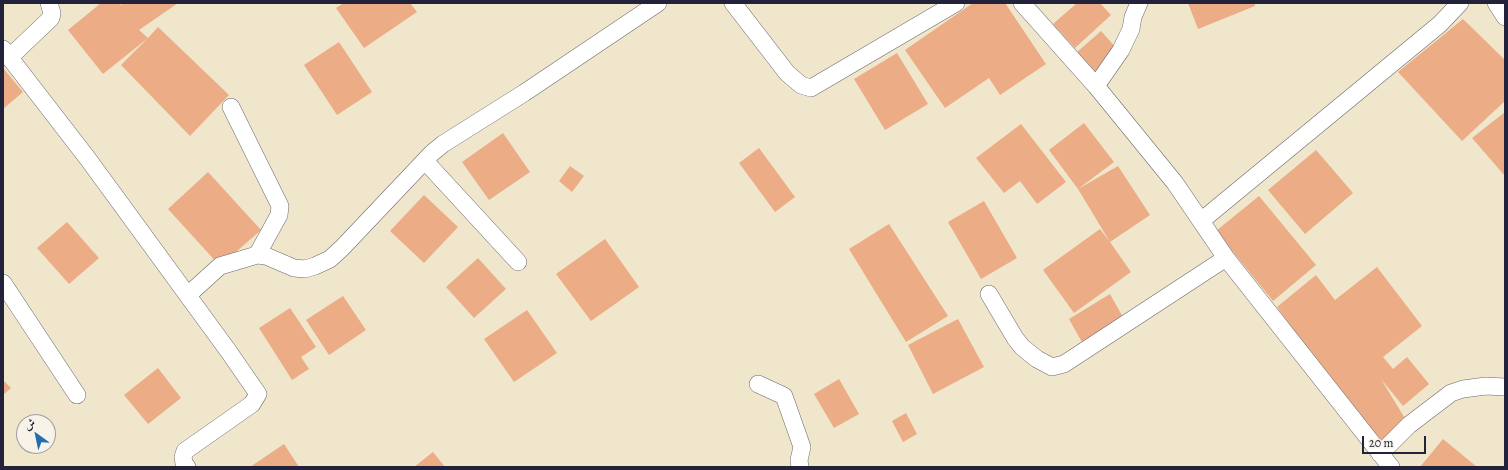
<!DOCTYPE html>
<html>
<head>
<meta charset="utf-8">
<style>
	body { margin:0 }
	#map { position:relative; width:1508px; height:470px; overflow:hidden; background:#efe6cb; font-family:Alegreya,Amiri,serif }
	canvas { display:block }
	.frame { position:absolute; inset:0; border:4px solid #22223b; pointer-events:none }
	.north { position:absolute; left:16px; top:414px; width:40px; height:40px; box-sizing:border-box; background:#f7f3e8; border:1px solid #a29fa3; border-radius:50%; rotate:327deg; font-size:11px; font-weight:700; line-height:16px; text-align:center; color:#22223b }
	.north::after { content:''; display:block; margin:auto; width:14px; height:18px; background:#1f6fb2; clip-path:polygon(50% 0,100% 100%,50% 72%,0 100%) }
	.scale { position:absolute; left:1362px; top:436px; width:64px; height:18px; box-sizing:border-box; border:2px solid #22223b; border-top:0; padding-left:5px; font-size:12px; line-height:14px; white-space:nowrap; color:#22223b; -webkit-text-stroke:3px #f7f3e8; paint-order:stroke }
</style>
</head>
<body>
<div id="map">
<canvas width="1508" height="470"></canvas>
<div class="frame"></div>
<div class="north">ش</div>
<div class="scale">20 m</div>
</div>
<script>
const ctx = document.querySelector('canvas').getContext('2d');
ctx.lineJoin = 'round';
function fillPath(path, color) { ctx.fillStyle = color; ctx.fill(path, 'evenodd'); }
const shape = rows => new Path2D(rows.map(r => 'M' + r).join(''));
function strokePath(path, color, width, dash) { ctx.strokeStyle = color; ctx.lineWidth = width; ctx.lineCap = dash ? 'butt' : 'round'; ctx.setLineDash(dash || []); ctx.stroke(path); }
fillPath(shape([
	[101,3,120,3,122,6,122,3,178,3,139,30,148,38,158,27,229,95,190,136,121,65,148,38,103,74,68,30],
	[344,3,410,3,417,12,364,48,336,8],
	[973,3,1005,3,1046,64,1000,95,989,78,945,108,905,50],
	[1077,3,1100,3,1111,15,1075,48,1053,24],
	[1188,3,1254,3,1255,6,1198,29],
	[1463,19,1505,60,1505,101,1462,141,1398,72],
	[1101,31,1119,51,1094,72,1076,53],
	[339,42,372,92,337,115,304,65],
	[897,53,928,104,885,130,854,79],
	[3,68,23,92,3,109],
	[1505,112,1505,176,1472,138],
	[1084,123,1114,162,1078,189,1118,166,1150,215,1110,242,1078,189,1049,150],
	[1021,124,1066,182,1037,204,1020,181,1004,193,976,158],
	[503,133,530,172,489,200,462,162],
	[759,148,795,197,775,212,739,163],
	[1316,150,1353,193,1305,234,1268,190],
	[570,166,584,176,572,192,559,181],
	[208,172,261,230,220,266,168,209],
	[424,195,458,227,424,263,390,231],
	[1259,196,1316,265,1273,301,1216,231],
	[984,201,1017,258,981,279,948,222],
	[67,222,99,258,69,284,37,248],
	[889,224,948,316,906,342,849,249],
	[1100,229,1110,242,1131,272,1074,313,1043,270],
	[605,239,639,287,591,321,556,274],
	[478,258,506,289,474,318,446,287],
	[1377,267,1422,326,1383,357,1393,369,1407,357,1429,384,1403,406,1381,379,1409,425,1377,446,1277,307,1316,275,1335,300],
	[1110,294,1124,319,1083,344,1069,319],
	[343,296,366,330,329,355,306,320],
	[290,308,316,347,301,357,309,369,292,380,259,328],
	[527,310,557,353,514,382,484,339],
	[958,319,984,367,933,394,908,345],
	[158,368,181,398,148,424,124,395],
	[839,379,859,414,834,428,814,394],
	[3,380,11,388,3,395],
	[906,413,917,434,903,442,892,421],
	[1443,439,1477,467,1420,467],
	[284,444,299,467,250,467],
	[433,452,445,467,414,467]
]), '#ecac86');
const street = shape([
	[733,3,787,73,801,85,811,88,956,3],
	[1022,3,1096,86,1175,183,1226,258,1391,467],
	[1496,3,1505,17],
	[3,49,88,159,229,352,258,394,252,404,185,451,183,457,184,463,187,467],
	[9,58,51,18,52,13,49,3],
	[1096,86,1121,50,1131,29,1133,17,1139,3],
	[231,107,280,206,279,215,257,255],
	[425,161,518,262],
	[1201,221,1440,24,1460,3],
	[3,283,77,395],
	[989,294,1015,338,1022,347,1037,359,1052,367,1064,364,1226,258],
	[188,295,220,266,257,255,266,256,294,268,305,269,315,266,330,259,342,248,432,153,443,144,524,93,658,3],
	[758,384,784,396,802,447,799,460,800,467],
	[1380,454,1409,425,1451,393,1463,389,1486,386,1505,387]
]);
strokePath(street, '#6a676d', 18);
strokePath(street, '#fff', 17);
</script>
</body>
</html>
